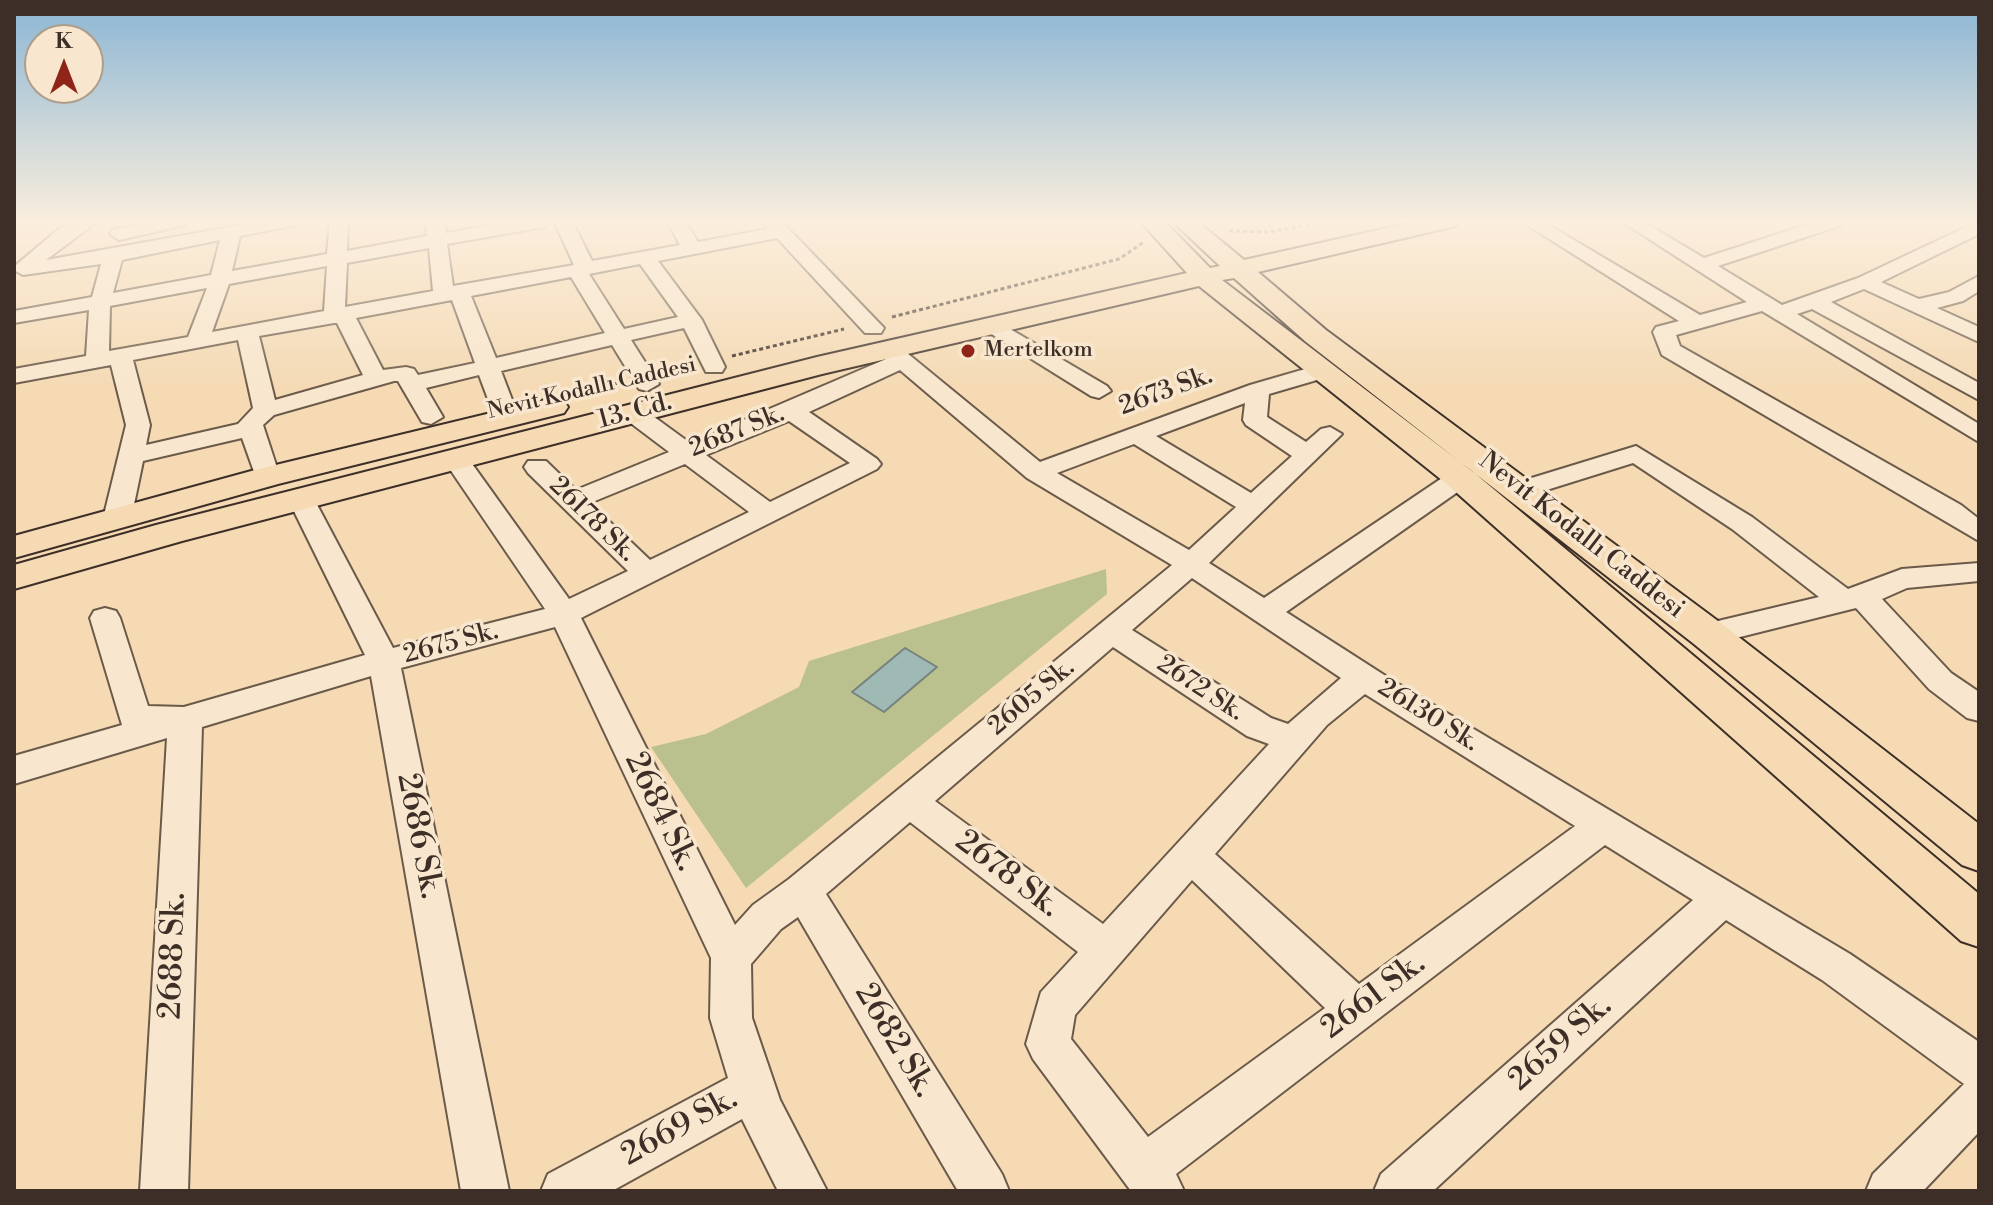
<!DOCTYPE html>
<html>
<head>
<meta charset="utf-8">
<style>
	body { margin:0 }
	#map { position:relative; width:1993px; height:1205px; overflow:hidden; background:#f5dab4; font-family:"Libre Bodoni",serif }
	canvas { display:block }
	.frame { position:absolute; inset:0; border:16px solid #3d2f27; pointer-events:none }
	.north { position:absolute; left:24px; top:24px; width:80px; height:80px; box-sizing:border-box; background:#f8e7ce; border:2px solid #ad9d8b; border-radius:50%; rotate:0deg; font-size:22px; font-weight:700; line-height:32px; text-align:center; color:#3d2f27 }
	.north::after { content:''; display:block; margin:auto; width:28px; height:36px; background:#8f2418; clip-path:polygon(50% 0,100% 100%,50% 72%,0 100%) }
</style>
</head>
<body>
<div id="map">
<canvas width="1993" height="1205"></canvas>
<div class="frame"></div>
<div class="north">K</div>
</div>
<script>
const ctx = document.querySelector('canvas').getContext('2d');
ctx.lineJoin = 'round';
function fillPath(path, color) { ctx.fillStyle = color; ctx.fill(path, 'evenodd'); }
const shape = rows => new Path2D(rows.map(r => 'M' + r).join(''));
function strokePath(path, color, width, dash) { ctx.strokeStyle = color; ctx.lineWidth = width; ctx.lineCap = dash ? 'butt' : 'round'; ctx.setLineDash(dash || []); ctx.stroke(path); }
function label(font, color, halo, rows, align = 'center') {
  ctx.font = font + ' "Libre Bodoni",serif'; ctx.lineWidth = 7; ctx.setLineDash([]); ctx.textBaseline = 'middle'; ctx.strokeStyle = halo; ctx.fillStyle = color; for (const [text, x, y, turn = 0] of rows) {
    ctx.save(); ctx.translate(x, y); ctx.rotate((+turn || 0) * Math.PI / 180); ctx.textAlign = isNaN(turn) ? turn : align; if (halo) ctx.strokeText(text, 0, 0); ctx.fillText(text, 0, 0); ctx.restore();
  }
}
fillPath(shape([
	[1106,569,1107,594,746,888,651,747,706,734,799,687,809,661]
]), '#bac08e');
const water = shape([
	[905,648,937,667,884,712,852,692,905,648]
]);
fillPath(water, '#9fb9b5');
strokePath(water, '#78827c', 2);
const minor = shape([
	[75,221,98,221,46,260,263,221,298,221,296,225,240,236,232,271,327,254,330,221,348,221,347,251,427,236,426,221,444,221,446,233,516,221,553,221,544,227,447,244,453,286,574,265,554,221,572,221,592,261,680,245,667,221,685,221,698,242,768,229,762,221,781,221,884,328,881,333,865,333,777,238,658,261,702,320,725,367,722,372,706,372,684,328,631,340,659,384,647,391,639,389,612,345,501,371,519,418,507,425,495,418,479,375,426,388,443,417,431,424,422,422,398,381,394,381,274,415,263,425,280,477,276,483,258,483,242,438,143,461,131,519,127,525,117,527,107,525,103,519,126,425,111,365,14,383,14,369,86,356,89,310,14,323,14,311,92,297,101,264,23,275,14,270,16,265,60,228,75,221],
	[220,240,211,275,113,293,122,260,220,240],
	[429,248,433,291,345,307,347,263,429,248],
	[640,264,678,317,624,329,589,274,640,264],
	[327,266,324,311,212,332,229,284,327,266],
	[571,277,605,333,496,358,471,296,571,277],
	[207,288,188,337,109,351,110,306,207,288],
	[452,300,475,363,418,375,414,369,406,367,383,370,356,318,452,300],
	[334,323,337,323,363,375,275,400,259,336,334,323],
	[238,340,253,408,238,424,146,445,150,425,133,360,238,340],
	[155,221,188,221,186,225,119,240,110,234,112,230,155,221],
	[1521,221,1542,221,1700,315,1747,302,1621,221,1642,221,1704,258,1818,221,1844,221,1842,225,1718,266,1782,305,1858,278,1979,221,1979,234,1881,282,1919,299,1949,292,1979,276,1979,291,1963,301,1937,308,1979,327,1979,342,1864,289,1831,302,1979,383,1979,400,1812,309,1797,314,1979,424,1979,442,1762,311,1676,335,1680,346,1961,505,1979,519,1979,541,1662,355,1653,332,1656,327,1679,321,1521,221],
	[993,319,1107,386,1111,391,1099,398,1091,396,985,330,982,325,985,320,993,319],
	[888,342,896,344,1040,462,1250,385,1319,365,1327,367,1331,372,1327,377,1269,394,1267,417,1306,442,1321,429,1330,427,1342,434,1209,563,1264,598,1451,472,1469,472,1473,478,1469,484,1286,612,1395,682,1850,954,1979,1042,1979,1132,1923,1191,1866,1191,1873,1174,1964,1084,1822,980,1726,920,1433,1191,1374,1191,1381,1174,1693,900,1605,845,1176,1174,1184,1191,1131,1191,1033,1059,1026,1044,1041,992,1078,952,910,822,826,894,1002,1174,1009,1191,958,1191,798,917,781,929,751,964,752,1018,780,1100,827,1191,778,1191,742,1119,612,1191,541,1191,548,1174,728,1078,710,1018,711,958,555,627,401,668,509,1191,461,1191,371,676,202,727,188,1191,140,1191,167,738,14,784,14,756,122,725,90,618,94,611,105,608,116,611,120,618,148,706,184,707,365,655,288,499,291,493,301,491,311,493,314,499,393,648,545,609,443,459,447,454,465,454,569,599,628,571,528,473,524,467,528,461,546,461,576,490,669,452,624,418,621,413,624,408,642,408,690,443,886,359,877,349,888,342],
	[900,370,1027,478,1172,565,789,879,753,905,735,925,581,618,877,469,881,464,877,459,809,412,900,370],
	[1245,403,1243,420,1246,425,1292,456,1251,493,1156,436,1245,403],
	[789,421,850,463,770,502,706,455,789,421],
	[1134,444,1236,507,1189,550,1057,473,1134,444],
	[685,464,749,512,650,560,590,503,685,464],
	[1192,578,1341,678,1288,724,1271,718,1132,630,1192,578],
	[1113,647,1247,736,1269,744,1103,924,935,801,1113,647],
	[1365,694,1575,826,1359,984,1215,854,1327,725,1365,694],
	[1192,880,1325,1008,1148,1137,1071,1039,1075,1015,1192,880],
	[1636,446,1752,517,1848,589,1902,569,1979,563,1979,581,1907,588,1882,599,1951,673,1979,692,1979,721,1967,718,1929,689,1856,608,1708,645,1697,642,1693,634,1697,626,1819,597,1732,529,1633,463,1521,498,1512,496,1508,490,1512,484,1636,446]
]);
const major = shape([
	[1140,221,1164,221,1210,268,1220,266,1172,221,1197,221,1244,260,1419,221,1459,221,1456,226,1258,272,1326,330,1722,624,1979,824,1979,871,1962,865,1694,644,1306,342,1234,278,1222,280,1472,471,1979,894,1979,947,1961,941,1448,485,1199,286,822,374,182,541,14,589,14,565,156,525,817,357,1187,273,1140,221],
	[553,398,564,401,568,407,564,413,278,484,14,558,14,536,255,470,553,398]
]);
strokePath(minor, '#6b5a4a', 4);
strokePath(major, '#3d2f27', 4);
strokePath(shape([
	[1229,231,1269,232,1331,221],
	[892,317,1119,259,1145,241],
	[732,356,844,329],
	[666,372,689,366],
	[599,388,622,382]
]), '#3d2f27', 3, [4, 3]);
strokePath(shape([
	[573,394,607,386]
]), '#3d2f27', 4, [5, 4]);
fillPath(minor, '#f8e7ce');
fillPath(major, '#f5dab4');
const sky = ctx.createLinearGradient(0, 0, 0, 389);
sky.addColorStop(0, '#8bb6d4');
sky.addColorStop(0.57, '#faeedd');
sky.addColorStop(1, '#faeedd00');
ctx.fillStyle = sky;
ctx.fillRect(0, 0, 1993, 389);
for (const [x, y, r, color] of [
	[968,351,8,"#8f2418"]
]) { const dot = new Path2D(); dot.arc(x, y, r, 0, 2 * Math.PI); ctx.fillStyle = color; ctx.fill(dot); strokePath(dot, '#f8e7ce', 3); }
label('22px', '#3d2f27', '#f8e7ce', [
	["Mertelkom",984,351]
], 'left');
label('22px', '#3d2f27', '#f8e7ce', [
	["Nevit Kodallı Caddesi",592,389,-13]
]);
label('26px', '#3d2f27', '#f8e7ce', [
	["2673 Sk.",1166,392,-20],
	["13. Cd.",635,412,-15],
	["2687 Sk.",737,432,-22],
	["26178 Sk.",592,520,44],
	["Nevit Kodallı Caddesi",1581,536,38],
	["2675 Sk.",451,644,-15],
	["2672 Sk.",1200,689,33],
	["2605 Sk.",1032,698,-40],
	["26130 Sk.",1428,716,32]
]);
label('32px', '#3d2f27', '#f8e7ce', [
	["2684 Sk.",660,812,64],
	["2686 Sk.",418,836,79],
	["2678 Sk.",1007,875,37],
	["2688 Sk.",174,956,-88],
	["2661 Sk.",1374,997,-37],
	["2682 Sk.",894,1041,59],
	["2659 Sk.",1561,1044,-42],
	["2669 Sk.",680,1128,-29]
]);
</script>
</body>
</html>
